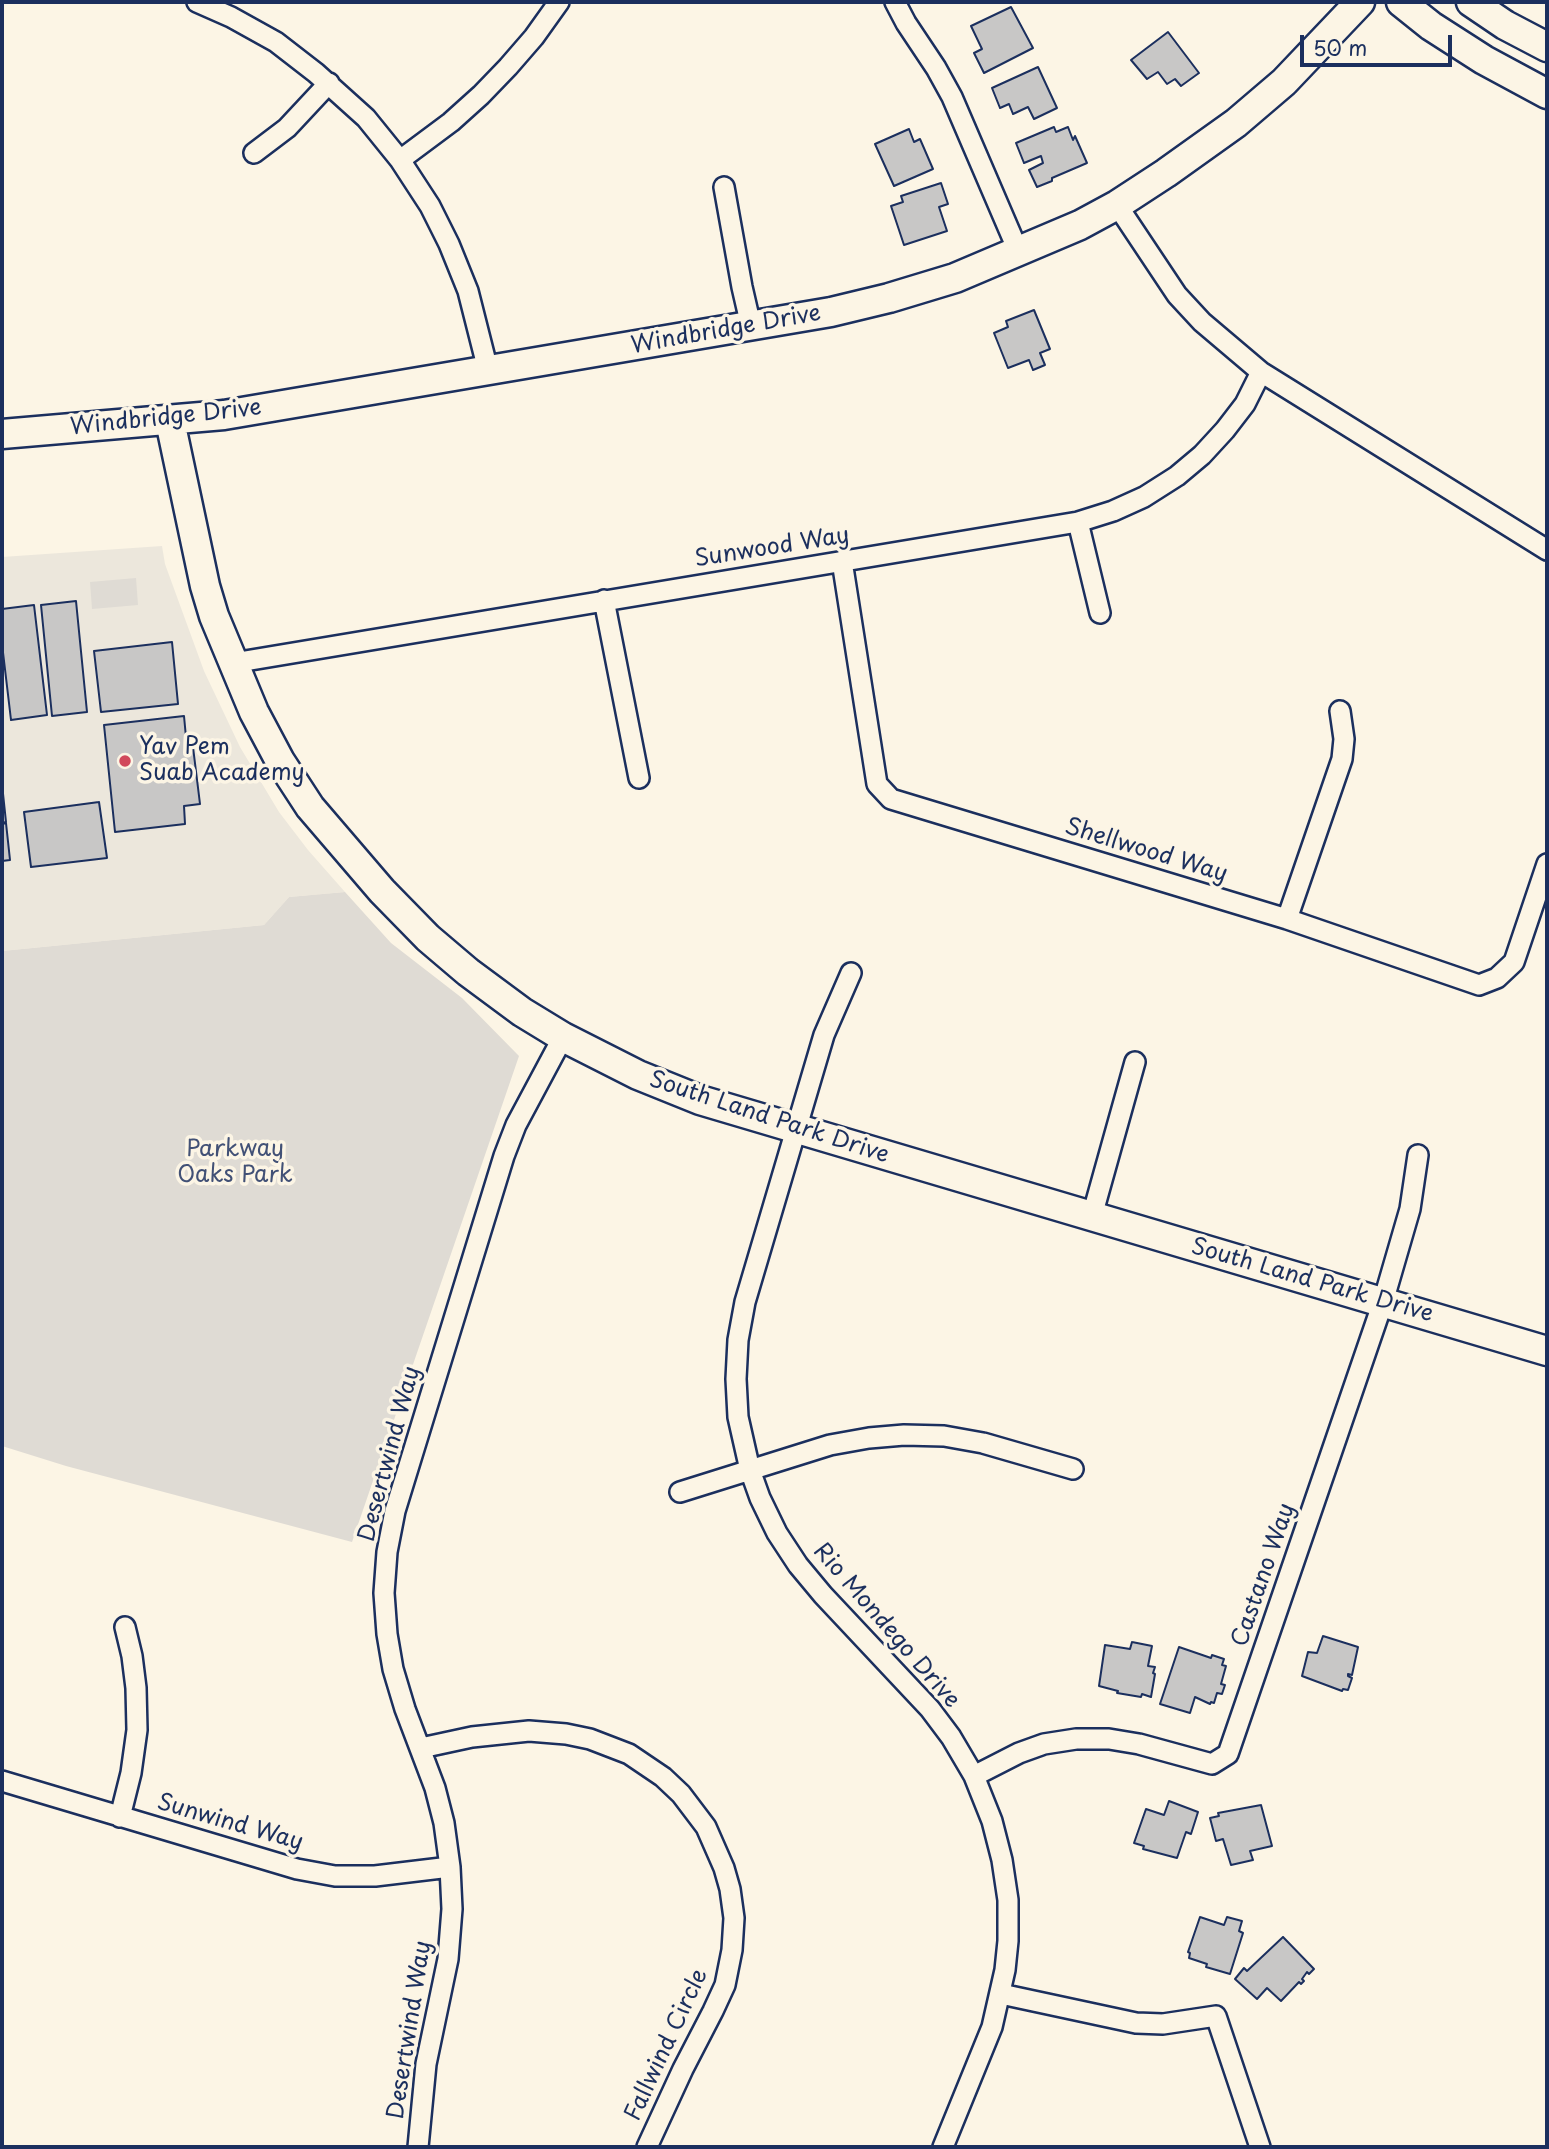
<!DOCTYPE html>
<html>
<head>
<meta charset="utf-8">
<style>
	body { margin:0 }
	#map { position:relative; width:1549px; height:2149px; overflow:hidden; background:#fcf5e5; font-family:"Playpen Sans",sans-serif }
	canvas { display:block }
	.frame { position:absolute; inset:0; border:4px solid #1b2f5e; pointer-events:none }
	.scale { position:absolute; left:1300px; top:35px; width:152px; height:32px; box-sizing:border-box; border:4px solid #1b2f5e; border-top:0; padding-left:9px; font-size:21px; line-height:24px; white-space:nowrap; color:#1b2f5e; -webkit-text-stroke:5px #fcf5e5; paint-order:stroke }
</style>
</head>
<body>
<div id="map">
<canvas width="1549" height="2149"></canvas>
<div class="frame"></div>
<div class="scale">50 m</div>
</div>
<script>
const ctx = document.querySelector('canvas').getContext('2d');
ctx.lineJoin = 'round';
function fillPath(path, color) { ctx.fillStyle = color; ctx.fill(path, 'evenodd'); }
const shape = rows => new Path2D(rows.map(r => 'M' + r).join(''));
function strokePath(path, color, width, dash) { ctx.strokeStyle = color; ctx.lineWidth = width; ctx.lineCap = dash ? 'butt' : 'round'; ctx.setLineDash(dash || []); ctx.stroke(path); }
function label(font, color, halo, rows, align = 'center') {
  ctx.font = font + ' "Playpen Sans",sans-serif'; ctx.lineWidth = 7; ctx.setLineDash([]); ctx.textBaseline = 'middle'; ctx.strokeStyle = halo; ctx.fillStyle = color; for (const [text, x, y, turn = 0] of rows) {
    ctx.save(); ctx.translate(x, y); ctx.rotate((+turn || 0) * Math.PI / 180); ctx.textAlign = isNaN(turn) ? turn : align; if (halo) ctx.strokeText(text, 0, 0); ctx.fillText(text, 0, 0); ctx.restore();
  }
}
fillPath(shape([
	[162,546,165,564,204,671,240,747,279,812,308,850,345,892,289,897,264,925,2,951,2,557]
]), '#ece7dc');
fillPath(shape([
	[136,578,138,605,92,609,90,582],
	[345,892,391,943,462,998,519,1056,352,1542,66,1466,2,1446,2,951,264,925,289,897]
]), '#dfdbd4');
const building = shape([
	[1011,7,1033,48,984,73,974,53,982,49,971,26,1011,7],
	[1168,32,1199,73,1181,86,1175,79,1167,84,1158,72,1147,79,1131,60,1168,32],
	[1038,67,1057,108,1034,119,1028,107,1013,114,1009,104,1000,108,992,88,1038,67],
	[1054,127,1056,132,1068,127,1073,140,1075,136,1087,163,1052,178,1052,181,1037,187,1029,170,1043,163,1041,156,1024,163,1016,143,1054,127],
	[909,129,914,142,920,139,933,169,894,186,875,144,909,129],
	[941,183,948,204,939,207,947,231,904,245,891,206,903,202,901,196,941,183],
	[1034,310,1050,349,1040,353,1045,365,1033,370,1029,360,1008,368,994,333,1008,327,1006,321,1034,310],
	[76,601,87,712,52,716,41,605,76,601],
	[34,605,47,715,11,720,2,644,2,609,34,605],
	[172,642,178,704,101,712,94,651,172,642],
	[184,716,187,748,193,747,200,804,184,806,185,824,115,832,104,725,184,716],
	[2,784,6,822,2,823,2,784],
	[99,802,107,858,31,867,24,812,99,802],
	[6,823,10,860,2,861,2,824,6,823],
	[1323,1636,1358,1647,1352,1675,1348,1674,1348,1676,1352,1678,1348,1690,1343,1689,1342,1691,1302,1676,1308,1652,1317,1653,1323,1636],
	[1132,1642,1152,1646,1148,1666,1155,1667,1153,1673,1155,1674,1151,1697,1142,1694,1141,1697,1117,1693,1118,1691,1099,1686,1105,1645,1130,1649,1132,1642],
	[1179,1647,1211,1658,1212,1655,1224,1659,1222,1665,1226,1666,1221,1684,1225,1685,1222,1694,1217,1693,1214,1703,1211,1702,1210,1704,1195,1697,1190,1713,1160,1704,1179,1647],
	[1169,1801,1198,1812,1191,1834,1186,1832,1177,1858,1143,1849,1144,1846,1134,1843,1146,1809,1164,1815,1169,1801],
	[1261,1805,1272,1846,1250,1851,1253,1860,1231,1865,1223,1839,1216,1841,1210,1818,1219,1816,1218,1813,1261,1805],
	[1200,1917,1224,1925,1227,1917,1242,1921,1239,1931,1243,1933,1230,1974,1206,1967,1207,1964,1189,1958,1190,1953,1188,1952,1200,1917],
	[1283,1937,1314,1969,1309,1974,1307,1972,1302,1979,1304,1981,1301,1984,1299,1982,1281,2001,1267,1988,1257,1999,1235,1979,1244,1968,1247,1971,1283,1937]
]);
fillPath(building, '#c8c7c6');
strokePath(building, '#1b2f5e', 2);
const street = shape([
	[197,2,231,17,276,42,316,73,366,118,400,160,430,206,449,244,468,291,488,370],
	[895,2,906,23,936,68,952,97,1019,253],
	[254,153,287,128,329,83],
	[400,160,451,122,481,95,508,67,534,37,559,2],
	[724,187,742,287,751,326],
	[1117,205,1177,295,1202,322,1261,372,1547,550],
	[1078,522,1100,613],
	[842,561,877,784,891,799,1287,919,1479,985,1497,978,1514,962,1547,864],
	[604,600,639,778],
	[233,663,1078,522,1113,511,1144,497,1177,476,1202,455,1225,430,1245,404,1261,372],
	[1287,919,1342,759,1344,739,1340,711],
	[851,973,824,1035,745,1302,738,1340,736,1379,738,1417,750,1470,760,1498,777,1533,798,1565,823,1595,930,1709,951,1737,974,1776,992,1821,1002,1860,1008,1900,1008,1941,1005,1970,992,2027,943,2147],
	[1092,1216,1135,1062],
	[680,1492,830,1445,869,1438,904,1435,944,1436,983,1443,1073,1469],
	[421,1748,472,1737,529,1731,566,1734,590,1739,629,1754,663,1777,681,1794,706,1827,724,1868,730,1889,734,1918,732,1950,725,1985,713,2011,683,2069,647,2147],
	[974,1776,1019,1753,1044,1744,1076,1739,1109,1739,1139,1744,1212,1764,1228,1754,1383,1302,1410,1209,1418,1155],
	[2,1781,297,1869,335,1876,375,1876,450,1867],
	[120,1817,131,1773,137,1730,136,1688,132,1656,125,1627],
	[1001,1994,1136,2023,1163,2024,1216,2016,1260,2147],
	[418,2147,426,2064,448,1959,452,1909,450,1867,444,1823,435,1788,405,1709,393,1669,387,1634,384,1593,387,1552,395,1511,504,1156,516,1125,563,1037]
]);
const secondary = shape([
	[1401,2,1431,26,1484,60,1547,94],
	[1471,2,1505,25,1547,47],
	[170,421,205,586,214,616,254,712,280,761,310,807,382,891,428,938,468,972,522,1012,563,1037,638,1075,700,1100,1547,1351],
	[2,434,224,415,831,312,889,298,955,278,1080,225,1117,205,1166,173,1236,123,1284,82,1360,2]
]);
strokePath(street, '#1b2f5e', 24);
strokePath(secondary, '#1b2f5e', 33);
strokePath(street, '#fcf5e5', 19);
strokePath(secondary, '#fcf5e5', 28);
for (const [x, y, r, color] of [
	[125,761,7,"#d1495b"]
]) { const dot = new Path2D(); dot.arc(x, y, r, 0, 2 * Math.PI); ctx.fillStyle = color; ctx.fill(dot); strokePath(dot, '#fcf5e5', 2.5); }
label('23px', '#1b2f5e', '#fcf5e5', [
	["Windbridge Drive",726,330,-10],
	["Windbridge Drive",166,418,-6],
	["Sunwood Way",772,548,-9],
	["Shellwood Way",1146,851,17],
	["South Land Park Drive",769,1118,18],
	["South Land Park Drive",1312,1281,16],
	["Desertwind Way",390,1454,-75],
	["Castano Way",1264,1575,-71],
	["Rio Mondego Drive",886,1626,49],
	["Sunwind Way",230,1823,16],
	["Desertwind Way",410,2030,-81],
	["Fallwind Circle",667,2045,-65]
]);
label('23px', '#1b2f5e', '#fcf5e5', [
	["Yav Pem",139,748],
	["Suab Academy",139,774]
], 'left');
label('23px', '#425176', '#fcf5e5', [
	["Parkway",235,1150],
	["Oaks Park",235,1176]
]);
</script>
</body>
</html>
